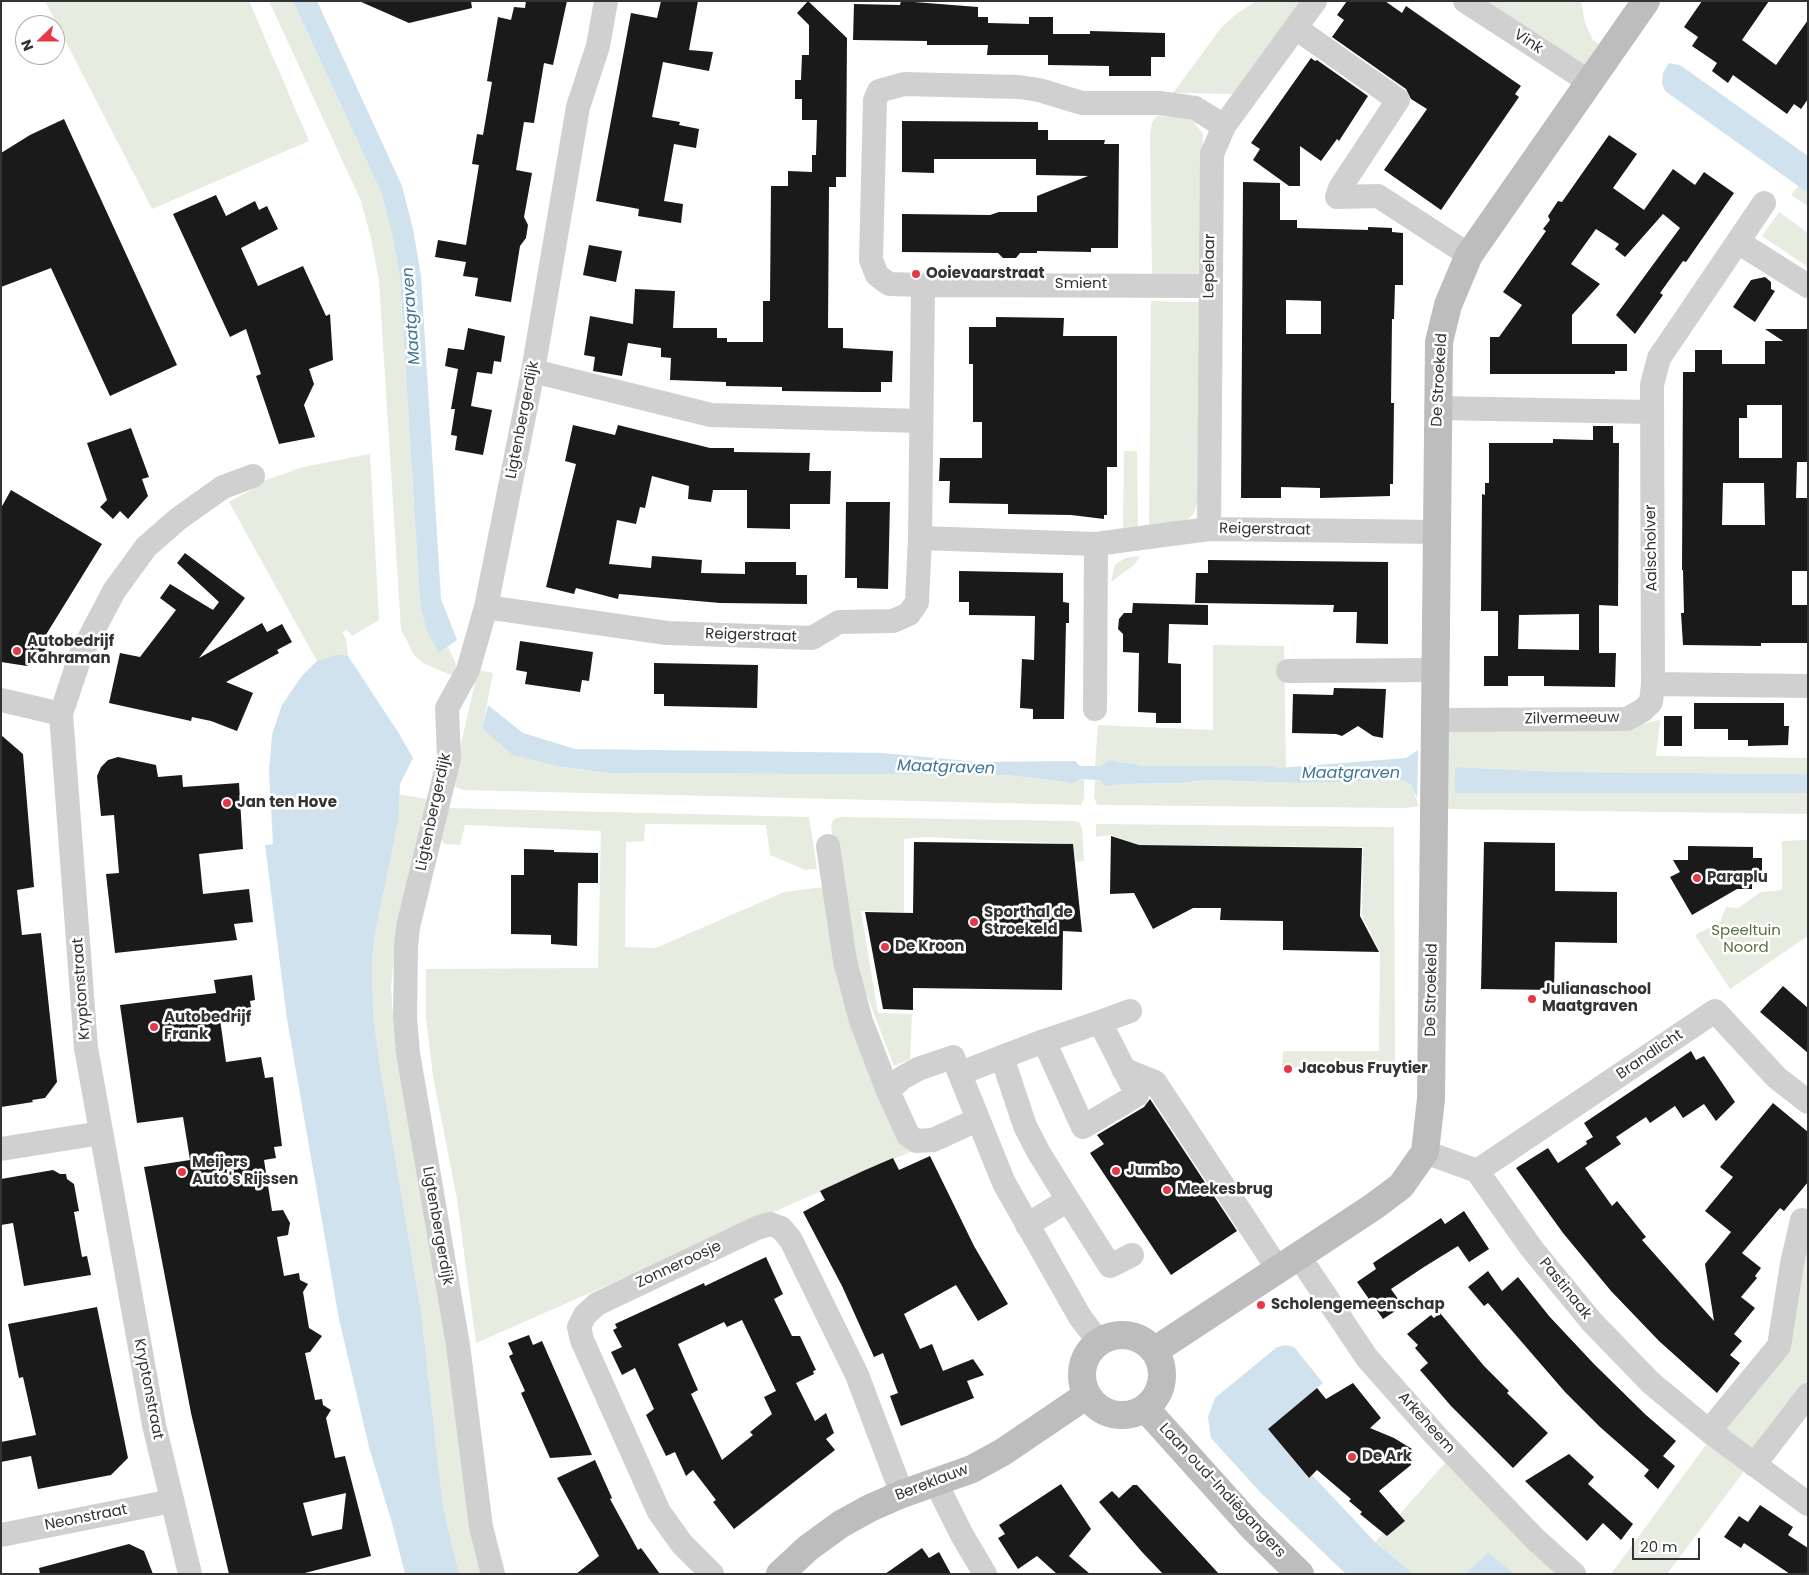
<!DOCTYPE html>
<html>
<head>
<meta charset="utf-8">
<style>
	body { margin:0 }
	#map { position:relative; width:1809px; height:1575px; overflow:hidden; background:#fff; font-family:Poppins,sans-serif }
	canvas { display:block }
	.frame { position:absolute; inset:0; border:2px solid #333; pointer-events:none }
	.north { position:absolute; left:15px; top:15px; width:50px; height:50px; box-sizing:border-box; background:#fff; border:1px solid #adadad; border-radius:50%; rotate:248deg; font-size:14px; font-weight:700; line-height:20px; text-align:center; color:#333 }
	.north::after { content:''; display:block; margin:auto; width:18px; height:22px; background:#e63946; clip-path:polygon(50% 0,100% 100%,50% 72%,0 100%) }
	.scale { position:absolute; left:1632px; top:1538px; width:68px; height:22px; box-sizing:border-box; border:2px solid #333; border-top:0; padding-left:6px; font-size:15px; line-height:18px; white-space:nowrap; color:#333; -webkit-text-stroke:4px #fff; paint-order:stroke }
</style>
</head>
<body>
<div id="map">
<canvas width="1809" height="1575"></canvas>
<div class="frame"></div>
<div class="north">N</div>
<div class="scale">20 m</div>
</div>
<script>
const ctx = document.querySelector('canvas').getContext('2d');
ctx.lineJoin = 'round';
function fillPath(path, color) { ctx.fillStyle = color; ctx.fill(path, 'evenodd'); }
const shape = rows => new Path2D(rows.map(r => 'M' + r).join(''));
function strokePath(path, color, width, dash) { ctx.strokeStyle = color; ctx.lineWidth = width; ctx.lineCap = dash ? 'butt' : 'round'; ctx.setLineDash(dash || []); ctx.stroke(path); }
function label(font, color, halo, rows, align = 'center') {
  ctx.font = font + ' Poppins,sans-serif'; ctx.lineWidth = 5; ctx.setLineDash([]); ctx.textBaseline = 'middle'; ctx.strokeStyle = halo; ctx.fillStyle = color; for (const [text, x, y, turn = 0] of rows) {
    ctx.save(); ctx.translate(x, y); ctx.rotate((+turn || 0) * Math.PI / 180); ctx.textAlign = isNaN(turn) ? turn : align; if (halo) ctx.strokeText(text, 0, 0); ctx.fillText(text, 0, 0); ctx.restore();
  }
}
fillPath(shape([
	[45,1,249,1,309,141,152,209],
	[269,1,293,1,382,194,392,234,400,278,420,603,439,653,448,647,456,664,453,676,423,663,414,655,401,629,379,281,371,238,361,201],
	[1256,1,1305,1,1237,94,1173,93,1221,28,1235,15],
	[1488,1,1581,1,1585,23,1593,40,1601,46,1585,70],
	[1157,116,1185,118,1193,121,1203,134,1199,277,1152,277,1150,134,1152,123],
	[1798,186,1808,193,1808,206,1791,195],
	[1779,212,1808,233,1808,267,1762,236],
	[1151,301,1199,302,1199,500,1193,514,1186,521,1149,528],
	[1124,451,1137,451,1138,531,1123,533],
	[370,454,379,620,352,636,347,630,342,632,346,639,348,656,338,654,317,661,229,502,261,485,261,482,303,467],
	[1140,556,1134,565,1111,582,1115,565,1125,558],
	[1213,645,1284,646,1286,768,1144,766,1109,760,1100,766,1095,766,1098,725,1213,730],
	[478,670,493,673,482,729,610,773,1006,775,1059,781,1072,784,1080,779,1084,780,1084,798,1081,805,463,790,455,787,457,761],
	[1660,720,1656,756,1808,758,1808,774,1562,772,1455,767,1455,793,1808,793,1808,814,1444,809,1445,723,1628,727],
	[1095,780,1121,784,1181,783,1205,780,1300,783,1403,780,1411,785,1419,806,1404,808,1097,805,1094,797],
	[398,794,427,799,400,919,393,966,391,988,395,1043,447,1341,470,1532,482,1574,459,1574,443,1506,421,1311,379,1061,373,1012,372,960,375,934,398,823],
	[449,808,809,817,817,869,805,870,770,855,766,825,645,824,644,841,626,842,625,947,656,948,784,892,824,887,919,1148,476,1343,457,1199,433,1076,426,1017,426,969,598,968,601,831,465,825,460,845,445,844,437,837,442,813],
	[840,817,1073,821,1079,822,1082,828,1084,861,1076,862,1073,844,926,837,904,839,904,912,861,911,878,1013,912,1014,910,1059,894,1066,850,951,831,826,833,820],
	[1096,824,1394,827,1395,1067,1282,1068,1283,1051,1379,1051,1380,952,1362,915,1363,847,1139,845,1111,835,1096,837],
	[1808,840,1808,936,1730,989,1695,935,1720,922,1726,907,1738,908,1761,892,1782,890,1782,841],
	[1808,1231,1808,1386,1667,1574,1611,1574,1717,1430,1786,1345],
	[1445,1463,1564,1574,1515,1574,1488,1554,1465,1574,1414,1574,1375,1542]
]), '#e6ecdf');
fillPath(shape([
	[293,1,317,1,402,186,413,229,421,276,441,599,457,640,439,653,427,631,420,603,400,278,392,234,382,194],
	[1669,63,1680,65,1808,156,1808,193,1665,91,1662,83,1663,73],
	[338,654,348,656,398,732,413,758,400,784,398,823,375,934,372,960,373,1012,379,1061,421,1311,443,1506,459,1574,405,1574,392,1523,369,1447,339,1319,287,1019,265,845,273,844,269,771,272,735,282,705,301,677,317,661],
	[488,705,523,733,575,749,883,753,979,762,1075,761,1080,766,1100,766,1109,760,1144,766,1267,766,1279,768,1406,758,1418,750,1417,798,1411,785,1403,780,1300,783,1205,780,1181,783,1121,784,1105,786,1099,780,1080,779,1072,784,1059,781,1006,775,610,773,558,766,513,755,482,728],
	[1455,767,1562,772,1808,774,1808,793,1455,793],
	[1286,1345,1294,1347,1323,1383,1268,1429,1308,1478,1312,1475,1375,1542,1414,1574,1346,1574,1260,1492,1211,1438,1208,1417,1215,1398,1277,1347],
	[1488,1553,1515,1574,1465,1574]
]), '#cfe2ee');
fillPath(shape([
	[359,1,471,1,472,8,409,23],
	[526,1,567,1,553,65,544,63,534,123,524,122,516,170,532,173,524,217,528,225,526,238,520,246,511,302,475,296,478,278,463,276,466,262,435,257,438,240,466,245,479,165,472,164,477,134,483,135,492,82,487,81,498,17,511,20,514,7,525,8],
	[661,1,698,1,689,50,713,52,709,71,663,62,652,117,680,122,679,125,699,129,696,148,674,144,664,201,683,204,681,223,638,216,639,209,596,201,631,13,657,18],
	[808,1,847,38,846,177,836,177,836,187,829,187,828,328,843,328,843,348,893,351,892,382,881,382,881,392,862,392,782,391,782,387,726,386,726,382,670,380,671,358,661,357,661,348,628,343,622,376,593,371,595,357,584,355,590,316,633,324,635,289,675,291,673,328,717,328,717,338,727,338,727,342,763,342,763,301,770,301,771,186,788,186,788,171,812,172,812,155,816,155,817,120,802,120,802,99,795,99,795,80,801,80,802,55,809,55,809,25,797,13],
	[901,1,978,7,978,17,988,17,988,23,1029,24,1029,17,1053,17,1053,34,1090,34,1090,31,1165,33,1165,57,1151,57,1151,76,1109,76,1109,66,1048,65,1048,55,987,55,988,45,927,45,927,41,853,40,854,4,900,5],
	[1347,1,1385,1,1402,13,1406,6,1521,86,1515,94,1519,97,1441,210,1384,170,1427,109,1411,99,1406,89,1332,37,1344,20,1337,15],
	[1702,1,1769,1,1742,40,1776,65,1808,20,1808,99,1801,109,1794,104,1787,114,1733,75,1728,83,1712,71,1717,63,1692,46,1698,37,1684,27],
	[1311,58,1315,61,1317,60,1368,96,1339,141,1337,139,1321,161,1300,146,1300,186,1289,186,1253,160,1260,149,1251,143],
	[64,119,177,365,110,396,51,268,1,287,1,153,30,135],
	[902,121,1038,122,1038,130,1048,130,1048,140,1105,140,1104,144,1119,144,1118,248,1091,248,1091,252,1037,251,1037,253,1020,253,1016,258,1003,258,998,253,902,252,902,214,990,215,999,212,1037,212,1037,196,1088,176,1036,175,1036,159,934,159,934,173,902,172],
	[1609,135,1637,154,1613,188,1644,210,1673,169,1695,185,1704,172,1734,193,1686,262,1683,261,1660,293,1663,295,1635,334,1616,315,1680,228,1663,214,1625,257,1615,249,1619,244,1596,229,1571,264,1600,284,1572,315,1572,344,1627,344,1627,371,1615,371,1615,374,1490,374,1490,337,1499,337,1522,305,1503,292,1546,231,1543,229,1550,220,1548,216,1558,201,1562,202],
	[1243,182,1280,183,1280,220,1297,220,1297,228,1368,230,1368,227,1392,228,1392,232,1403,233,1403,285,1395,285,1394,319,1392,319,1391,403,1394,403,1393,484,1390,484,1390,496,1320,498,1320,488,1281,487,1281,498,1241,498],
	[1286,300,1321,301,1321,334,1286,334],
	[216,195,226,216,255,201,259,210,267,206,278,229,241,248,258,286,303,266,326,316,330,314,333,360,309,369,314,384,304,405,315,437,279,444,256,376,261,374,246,329,230,337,173,214],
	[589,245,622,251,616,282,583,275],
	[1765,277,1771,282,1771,289,1775,291,1755,322,1733,307,1751,280],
	[996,317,1064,318,1063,336,1117,336,1117,467,1107,467,1107,515,1104,515,1104,519,1071,515,1008,514,1008,504,949,503,950,481,939,481,940,458,982,458,982,422,973,422,973,364,969,364,969,327,996,327],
	[468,328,505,336,501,362,494,361,492,374,477,372,471,406,492,410,483,455,455,450,457,436,451,435,455,409,451,409,458,369,445,366,448,348,464,350],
	[1765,329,1808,329,1808,462,1797,462,1796,498,1808,498,1808,571,1792,571,1792,605,1808,605,1808,643,1761,643,1761,646,1683,645,1681,613,1684,613,1683,570,1682,570,1683,372,1695,372,1695,350,1722,350,1722,364,1765,364,1765,341,1783,341],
	[1747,405,1782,405,1782,458,1739,458,1739,418,1747,418],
	[1723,483,1764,483,1765,525,1722,525],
	[573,425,615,435,618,425,710,448,734,448,734,452,810,453,809,471,831,471,830,504,790,504,790,529,747,528,747,490,713,490,711,502,688,499,689,486,652,476,645,508,640,507,636,524,617,520,609,564,651,568,652,556,702,560,701,573,745,574,745,562,796,562,796,575,807,575,807,604,720,603,619,594,618,599,576,588,574,594,546,587,576,464,565,461],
	[1593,426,1613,426,1613,443,1619,443,1618,606,1599,605,1599,653,1616,653,1615,687,1544,686,1544,676,1508,676,1508,686,1484,686,1484,656,1498,656,1498,611,1481,611,1482,494,1485,495,1485,483,1489,483,1489,443,1553,443,1553,439,1593,440],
	[1579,614,1579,650,1518,649,1519,615],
	[131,428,149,477,142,479,148,496,128,519,120,511,113,519,100,507,107,500,87,443],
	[11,490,102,544,39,646,46,649,34,662,27,666,1,662,1,508],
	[846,502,890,502,888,589,857,588,857,578,845,578],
	[185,553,245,598,199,658,262,623,267,632,282,624,292,642,277,650,279,653,226,682,253,693,237,731,211,721,192,717,191,721,109,703,120,653,140,657,176,610,160,598,170,584,213,610,219,602,177,563],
	[1208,560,1388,562,1388,644,1356,643,1357,612,1333,612,1334,605,1195,603,1196,573,1208,573],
	[959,571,1063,573,1063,602,1069,603,1069,623,1066,623,1064,719,1033,719,1033,709,1020,708,1022,659,1034,660,1035,616,969,615,969,602,959,602],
	[1133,603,1208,605,1208,625,1169,624,1168,663,1181,664,1181,723,1156,723,1156,713,1138,712,1139,653,1123,652,1123,634,1118,629,1119,619,1124,613,1132,613],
	[520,641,593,652,589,681,582,680,580,692,525,684,527,672,516,670],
	[654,663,758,665,757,708,664,706,664,694,654,694],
	[1334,688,1386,689,1383,738,1373,736,1358,726,1342,736,1336,734,1292,733,1293,694,1333,695],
	[1694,703,1784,703,1784,726,1789,726,1788,745,1748,746,1748,740,1728,740,1728,729,1694,729],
	[1664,716,1682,716,1682,746,1664,746],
	[1,735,23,754,34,887,17,890,22,935,41,933,57,1082,45,1098,32,1100,33,1102,1,1107],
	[118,757,156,765,158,777,182,775,183,787,239,783,243,849,199,854,203,894,249,889,253,922,234,924,237,940,115,953,106,874,119,873,114,815,101,816,97,776,101,767,108,760],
	[1111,836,1139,845,1362,848,1360,916,1379,952,1283,950,1283,921,1220,920,1221,908,1193,908,1153,929,1134,893,1110,894],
	[914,842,1073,844,1082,932,1063,931,1062,990,913,988,913,1010,883,1009,865,912,913,913],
	[1484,842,1555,843,1555,891,1617,892,1617,943,1555,942,1554,990,1481,989],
	[1688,846,1753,847,1753,858,1762,858,1762,876,1752,876,1752,889,1737,889,1692,915,1670,877,1680,872,1673,860,1688,860],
	[524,849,554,850,554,852,598,853,598,883,578,883,577,946,551,944,551,935,511,934,511,875,524,875],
	[252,975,255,1000,250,1001,252,1014,220,1019,226,1062,261,1057,265,1078,273,1077,282,1146,274,1147,276,1158,264,1160,272,1211,283,1210,290,1223,288,1235,277,1237,284,1276,299,1273,300,1280,308,1284,303,1292,309,1328,322,1336,310,1352,305,1353,315,1400,322,1399,323,1405,331,1410,326,1418,335,1458,345,1456,371,1556,301,1574,229,1574,191,1413,144,1167,190,1160,183,1117,137,1123,120,1005,216,993,214,980],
	[346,1493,342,1529,312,1536,303,1503],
	[1783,986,1808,1008,1808,1053,1760,1012],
	[1691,1051,1696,1060,1704,1056,1735,1102,1716,1121,1704,1104,1683,1118,1675,1106,1650,1123,1646,1117,1616,1137,1621,1144,1585,1168,1612,1206,1617,1201,1646,1237,1642,1240,1714,1321,1705,1264,1731,1232,1705,1211,1733,1177,1720,1167,1773,1103,1808,1132,1808,1182,1784,1211,1780,1208,1742,1253,1761,1268,1755,1276,1757,1278,1741,1297,1755,1308,1734,1334,1742,1341,1730,1355,1740,1363,1717,1393,1659,1341,1611,1291,1563,1233,1516,1168,1548,1148,1558,1163,1587,1144,1586,1141,1593,1137,1584,1123],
	[1150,1099,1237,1231,1171,1275,1090,1153,1104,1144,1097,1135,1144,1107],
	[930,1156,974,1246,1008,1304,978,1321,956,1285,904,1314,920,1349,932,1344,943,1371,973,1359,984,1375,967,1381,974,1398,901,1426,890,1396,898,1393,883,1353,874,1357,842,1286,803,1212,825,1200,820,1191,863,1171,893,1158,899,1170],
	[53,1170,60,1174,66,1174,67,1179,74,1184,79,1211,74,1212,82,1257,87,1256,91,1275,24,1286,13,1223,1,1225,1,1179],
	[1464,1211,1489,1249,1469,1262,1458,1246,1424,1267,1391,1289,1403,1306,1383,1319,1357,1282,1376,1269,1373,1263,1441,1218,1445,1224],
	[766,1257,783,1294,774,1299,792,1336,800,1336,816,1370,813,1371,814,1374,796,1383,815,1421,826,1413,834,1433,826,1439,835,1450,734,1529,713,1502,716,1500,693,1470,686,1476,675,1452,666,1456,646,1415,654,1409,635,1368,622,1375,611,1352,622,1347,613,1330,617,1328,615,1324,704,1283,705,1286],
	[742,1320,776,1391,764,1397,772,1414,750,1432,753,1435,722,1460,691,1394,698,1390,678,1344,724,1322,727,1327],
	[1488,1271,1502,1291,1518,1277,1549,1316,1594,1364,1646,1415,1676,1441,1663,1456,1675,1466,1658,1489,1644,1476,1649,1470,1600,1427,1565,1392,1488,1303,1484,1306,1468,1287],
	[97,1307,128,1458,111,1475,38,1489,31,1456,1,1462,1,1442,36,1435,23,1377,19,1378,8,1324],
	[1440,1313,1484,1366,1509,1391,1507,1393,1548,1433,1513,1468,1451,1406,1420,1370,1428,1363,1415,1348,1418,1345,1407,1334,1431,1315,1434,1318],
	[529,1335,533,1345,542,1341,592,1455,550,1458,521,1393,525,1391,509,1356,513,1354,508,1343],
	[1353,1383,1381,1418,1370,1428,1394,1438,1412,1449,1411,1465,1379,1491,1405,1521,1387,1536,1360,1514,1362,1512,1349,1501,1351,1499,1317,1470,1309,1478,1268,1429,1317,1388,1326,1399],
	[1569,1454,1594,1477,1588,1484,1633,1524,1621,1540,1603,1523,1587,1541,1525,1481],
	[595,1460,612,1498,610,1499,638,1550,641,1548,660,1574,576,1574,599,1556,557,1478],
	[1061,1484,1091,1529,1069,1556,1090,1574,1057,1574,1037,1556,1018,1569,998,1538,1005,1534,999,1525],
	[1133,1485,1137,1485,1219,1574,1163,1574,1142,1552,1099,1502,1112,1491,1119,1498],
	[1760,1505,1793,1527,1788,1535,1808,1548,1808,1574,1790,1574,1744,1543,1741,1548,1724,1537,1739,1516,1748,1522],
	[129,1544,144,1551,153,1574,40,1574,39,1568],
	[922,1548,929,1558,939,1552,951,1574,885,1574]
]), '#1a1a1a');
strokePath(shape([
	[1465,1,1591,83],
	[1297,29,1398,100,1340,188,1337,197,1378,196,1469,255],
	[1738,242,1808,286],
	[923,285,1209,286],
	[533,371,711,415,920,421],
	[1437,408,1650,412],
	[1209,529,1212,154,1224,126,1315,1],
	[920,538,923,285,889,284,877,275,871,260,875,100,879,91,904,84,1019,87,1039,90,1082,103,1159,103,1195,108,1224,126],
	[486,607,667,633,812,638,839,622,893,621,909,614,917,602,920,538,1096,544,1209,529,1436,532],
	[1288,671,1435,670],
	[1653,684,1808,686],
	[1,700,61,714],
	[1095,709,1096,544],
	[1434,720,1627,719,1643,710,1651,702,1653,684,1652,385,1659,358,1764,203],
	[828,846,845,961,861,1021,888,1091],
	[1100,1022,1130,1011],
	[1002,1057,1044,1041,1100,1022,1137,1095,1083,1127,1044,1041],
	[1123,1069,1155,1082,1278,1269],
	[961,1073,1002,1057,1025,1126,1039,1153,1068,1200,1027,1225],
	[977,1120,933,1140,916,1141,908,1135,888,1091,902,1078,918,1069,953,1057,1004,1183,1080,1317,1099,1342],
	[1,1149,101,1133],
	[1425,1152,1477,1171,1532,1249,1592,1322,1651,1383,1709,1431,1808,1504],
	[1477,1171,1715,1011,1776,1077,1808,1102],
	[1068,1200,1110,1266,1132,1255],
	[1298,1255,1367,1358,1437,1437,1535,1539,1574,1574],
	[1709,1431,1779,1346,1792,1264,1802,1220,1808,1223],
	[1754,1465,1808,1395],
	[935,1481,962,1535,985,1574],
	[1,1535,172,1501],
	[190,1574,154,1425,86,1048,61,714,81,654,114,591,146,547,178,519,223,487,253,476],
	[493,1574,481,1527,458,1345,408,1053,405,1018,406,947,408,927,449,758,447,708,468,670,486,607,533,371,578,107,598,46,606,1],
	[712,1574,682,1544,659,1512,582,1340,579,1327,585,1315,597,1304,757,1228,770,1224,781,1228,791,1240,857,1375,902,1494]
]), '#d0d0d0', 24);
strokePath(shape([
	'1082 1375a40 40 0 1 1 80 0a40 40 0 1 1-80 0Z',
	[1154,1351,1373,1207,1401,1186,1425,1152,1431,1099,1439,342,1448,305,1469,255,1646,1],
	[1145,1408,1252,1527,1300,1574],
	[780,1574,808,1548,841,1524,870,1508,902,1494,972,1469,1003,1452,1087,1395]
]), '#bdbdbd', 28);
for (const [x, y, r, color] of [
	[916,274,5,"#e63946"],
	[17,651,5,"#e63946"],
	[227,803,5,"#e63946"],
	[1697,878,5,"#e63946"],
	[974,922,5,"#e63946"],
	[885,947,5,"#e63946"],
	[1532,999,5,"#e63946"],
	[154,1027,5,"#e63946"],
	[1288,1069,5,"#e63946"],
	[1116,1171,5,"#e63946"],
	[182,1172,5,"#e63946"],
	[1167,1190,5,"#e63946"],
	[1261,1305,5,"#e63946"],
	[1352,1457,5,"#e63946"]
]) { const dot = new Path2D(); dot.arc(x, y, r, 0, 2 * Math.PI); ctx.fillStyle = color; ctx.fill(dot); strokePath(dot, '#fff', 2); }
label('15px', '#333', '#fff', [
	["Vink",1528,42,33],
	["Lepelaar",1210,266,-89],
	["Smient",1081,284],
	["De Stroekeld",1440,380,-87],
	["Ligtenbergerdijk",523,420,-79],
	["Reigerstraat",1265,530,1],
	["Aalscholver",1652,548,-91],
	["Reigerstraat",751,636,2],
	["Zilvermeeuw",1572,719,-1],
	["Ligtenbergerdijk",434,812,-78],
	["Kryptonstraat",82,989,-94],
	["De Stroekeld",1432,990,-89],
	["Brandlicht",1650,1055,-34],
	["Ligtenbergerdijk",437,1226,80],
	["Zonneroosje",679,1265,-25],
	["Pastinaak",1565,1289,51],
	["Kryptonstraat",148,1389,79],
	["Arkeheem",1426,1423,48],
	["Bereklauw",932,1483,-21],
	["Laan oud-Indiëgangers",1222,1491,47],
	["Neonstraat",86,1518,-11]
]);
label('bold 15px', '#333', '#fff', [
	["Ooievaarstraat",926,274],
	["Autobedrijf",27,642],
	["Kahraman",27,659],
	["Jan ten Hove",237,803],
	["Paraplu",1707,878],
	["Sporthal de",984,913],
	["Stroekeld",984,930],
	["De Kroon",895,947],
	["Julianaschool",1542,990],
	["Maatgraven",1542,1007],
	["Autobedrijf",164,1018],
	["Frank",164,1035],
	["Jacobus Fruytier",1298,1069],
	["Meijers",192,1163],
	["Auto's Rijssen",192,1180],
	["Jumbo",1126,1171],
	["Meekesbrug",1177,1190],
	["Scholengemeenschap",1271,1305],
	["De Ark",1362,1457]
], 'left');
label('15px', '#56703f', '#fff', [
	["Speeltuin",1746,931],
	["Noord",1746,948]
]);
label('italic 16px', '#3f7597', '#fff', [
	["Maatgraven",412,316,-94],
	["Maatgraven",946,768,2],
	["Maatgraven",1351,774]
]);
</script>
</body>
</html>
